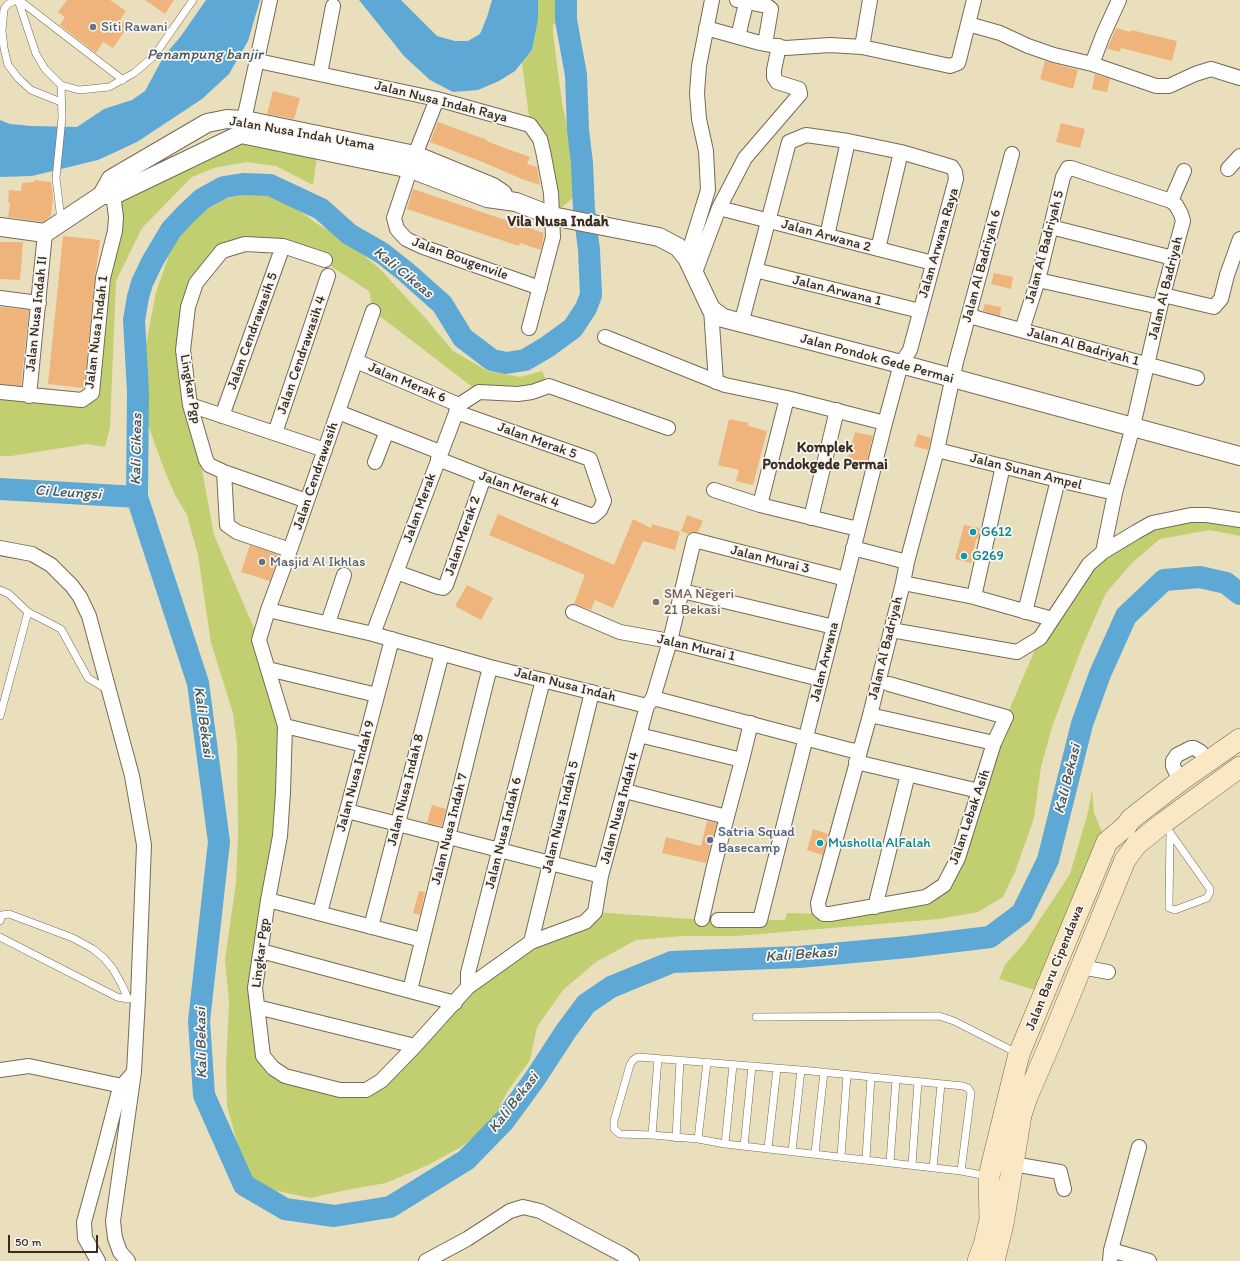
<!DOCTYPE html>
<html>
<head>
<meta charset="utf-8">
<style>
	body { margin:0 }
	#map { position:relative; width:1240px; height:1261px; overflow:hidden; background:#eadfbc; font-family:Itim,sans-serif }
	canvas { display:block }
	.scale { position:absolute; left:8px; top:1235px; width:90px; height:18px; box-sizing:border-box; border:2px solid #3b2a1e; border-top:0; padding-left:5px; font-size:12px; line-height:14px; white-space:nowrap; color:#3b2a1e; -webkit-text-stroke:3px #f6f6f2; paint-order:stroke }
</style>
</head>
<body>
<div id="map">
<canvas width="1240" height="1261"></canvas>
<div class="scale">50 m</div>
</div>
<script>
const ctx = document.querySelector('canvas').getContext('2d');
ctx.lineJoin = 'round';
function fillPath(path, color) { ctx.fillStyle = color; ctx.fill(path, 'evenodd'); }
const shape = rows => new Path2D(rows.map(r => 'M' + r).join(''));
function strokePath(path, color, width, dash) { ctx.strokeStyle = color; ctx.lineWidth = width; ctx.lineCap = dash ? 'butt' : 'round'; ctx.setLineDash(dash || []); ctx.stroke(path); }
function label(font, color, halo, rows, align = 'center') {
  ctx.font = font + ' Itim,sans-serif'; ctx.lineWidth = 3.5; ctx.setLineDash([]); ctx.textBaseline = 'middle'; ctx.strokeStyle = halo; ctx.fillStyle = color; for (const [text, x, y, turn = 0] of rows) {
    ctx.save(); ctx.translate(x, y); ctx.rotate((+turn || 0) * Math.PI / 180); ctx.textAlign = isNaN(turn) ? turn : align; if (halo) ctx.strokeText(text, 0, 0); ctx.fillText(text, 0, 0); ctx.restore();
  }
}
fillPath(shape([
	[538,0,556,0,558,21,553,25,553,33,562,103,574,158,576,195,552,216,530,125,522,63,532,50,538,20],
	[241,134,318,150,313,185,276,166,246,162,214,168,192,177,142,228,116,281,110,427,105,447,87,444,11,456,0,456,0,392,92,393,114,195],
	[257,193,288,202,316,223,345,240,379,268,427,320,453,351,488,371,520,377,542,371,549,386,479,392,373,311,369,291,332,267,325,260,283,246,222,251,188,307,190,405,214,535,259,640,285,726,257,1007,273,1068,366,1090,468,987,595,912,690,919,785,920,787,913,830,914,875,907,944,885,1006,717,1040,638,1089,564,1152,523,1240,520,1240,536,1210,530,1160,539,1132,563,1106,593,1082,647,1052,727,1041,767,1034,818,1015,872,1003,897,978,912,939,919,736,936,683,936,636,940,596,962,563,990,537,1027,530,1060,507,1092,492,1122,461,1147,428,1165,386,1183,346,1190,310,1198,277,1191,257,1185,243,1164,227,1106,226,1068,229,1002,225,960,236,882,238,834,237,744,233,713,211,643,198,555,187,515,175,495,162,464,144,413,142,386,143,360,156,292,175,239,199,214,227,198],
	[1092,789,1094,813,1102,832,1111,838,1045,993,999,979,1005,965,1025,942,1070,874,1088,812]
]), '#c2cf71');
fillPath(shape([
	[206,0,260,0,248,41,229,74,202,99,137,142,98,160,32,176,0,177,0,120,10,124,31,126,77,127,104,109,132,100,145,91,164,56,181,36],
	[359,0,401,0,437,36,455,41,468,41,480,34,487,17,492,0,538,0,538,20,532,50,515,71,499,81,478,90,453,92,430,80,404,56]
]), '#5da8d5');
strokePath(shape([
	[566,0,566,20,576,75,578,130,582,163,584,210,589,250,591,295,586,308,573,328,547,347,525,360,506,363,492,360,463,338,442,304,406,272,382,253,349,234,321,209,270,185,243,184,224,187,202,199,185,215,171,230,152,262,142,283,138,297,134,320,138,392,137,497,198,683,219,842,199,1021,204,1095,244,1185,285,1209,334,1216,390,1207,466,1160,504,1121,534,1080,566,1031,586,1004,611,987,672,962,799,957,908,947,990,937,1022,913,1048,860,1082,724,1100,674,1126,616,1164,580,1200,577,1226,583,1240,594],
	[0,489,137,497]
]), '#5da8d5', 22);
fillPath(shape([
	[67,0,110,0,126,11,120,20,128,26,113,48,103,42,96,53,60,25,65,17,58,12],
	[145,0,174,0,165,14],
	[1116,28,1131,32,1131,30,1177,41,1172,61,1121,48,1120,52,1107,49],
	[1045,61,1078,70,1073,89,1040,79],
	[1095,74,1110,79,1107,92,1092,89],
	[273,91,300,98,294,119,267,114],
	[438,122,487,140,486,141,502,147,530,157,527,164,537,167,540,185,522,179,480,161,430,142],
	[1061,123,1085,129,1080,148,1056,142],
	[34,180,51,182,53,196,51,216,43,222,8,217,10,203,8,202,9,190,21,191,22,183,34,182],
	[413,189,544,233,541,250,520,243,519,246,407,209],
	[63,236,100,240,95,277,84,388,48,384],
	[0,242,23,242,20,280,0,279],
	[994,273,1013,277,1011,289,991,284],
	[985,304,1001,307,1000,316,983,311],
	[0,307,29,310,21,386,0,384],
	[729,419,749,423,748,426,767,431,753,485,736,481,739,470,718,465],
	[855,432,873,436,866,463,848,458],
	[918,434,931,438,928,450,914,446],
	[498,514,614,565,633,519,651,528,652,524,680,532,675,550,643,541,613,608,595,600,591,610,574,604,585,575,489,535],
	[687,515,703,521,698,532,692,532,688,534,681,531],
	[964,525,980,528,978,539,976,539,971,563,955,559],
	[250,545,279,555,270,581,241,572],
	[467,585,493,598,481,620,455,606],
	[432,805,446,809,442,826,427,823],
	[707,821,717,823,706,863,662,853,666,837,701,846],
	[813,829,828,834,823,855,807,850],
	[419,891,425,892,420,915,413,913]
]), '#eeb47b');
const service = shape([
	[16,0,8,4,4,9,2,31,4,48,8,65,19,79,31,90,61,102],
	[18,0,36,54,45,69,61,85,79,90,109,87,134,73,154,56,193,0],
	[19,0,123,80],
	[61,220,56,178,62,118,61,85],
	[0,590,9,594,28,612,61,629,88,678,108,690],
	[0,716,28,612],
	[1164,824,1210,889,1210,892,1207,898,1175,910,1169,908,1169,905,1170,834],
	[0,921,2,915,9,914,73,938,93,949,104,958,113,969,122,985,128,999,138,998],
	[0,937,117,997,128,999],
	[756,1017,939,1016,954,1021,1017,1053],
	[652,1135,658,1058],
	[676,1138,680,1060],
	[698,1139,707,1062],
	[725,1144,733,1065],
	[744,1146,752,1066],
	[768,1148,777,1069],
	[792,1151,801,1070],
	[815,1153,824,1072],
	[841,1156,847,1075],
	[866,1159,871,1077],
	[890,1162,896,1080],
	[912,1164,918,1082],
	[933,1168,941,1084],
	[961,1171,971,1093,968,1088,963,1086,801,1070,638,1057,633,1060,630,1065,614,1121,614,1129,620,1134,652,1135,698,1139,725,1144,961,1171,987,1176]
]);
const minor = shape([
	[737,0,767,6,771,9,765,44],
	[968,24,1000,33,1028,46,1054,55,1092,64,1156,86,1169,86,1195,74,1211,69,1240,78],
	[706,28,760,43,786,48,830,45,862,47,950,66,958,63,959,60,974,0],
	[738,37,746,3],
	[862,47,870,0],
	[258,61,437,99,530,125,540,139,543,151,551,193,553,237,529,328],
	[1092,64,1103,35,1119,0],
	[320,74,333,6],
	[437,99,415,155,394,218,397,229,406,239,423,247,540,288],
	[242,129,270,0],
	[1228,169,1240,156],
	[1171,201,1184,171],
	[719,208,933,263],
	[1051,227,1173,258],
	[827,236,848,141],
	[878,249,901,152],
	[687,258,708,190,706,151,699,119,697,93,699,66,712,0],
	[755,270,920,311],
	[694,275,719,208,745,158,800,94,799,89,777,82,774,77,774,70,779,46],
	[1038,280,1160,307],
	[1163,295,1214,307,1221,299,1227,275,1240,239],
	[0,298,39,303],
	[711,309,716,382],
	[373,311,290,550,268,610,259,640,285,726,283,792,280,836,268,900,255,988,263,1056,273,1068,285,1076,340,1090,366,1090,381,1081,415,1046,468,987,531,942,585,922,595,912,601,876,647,706],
	[969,316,1197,378],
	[1022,330,1038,280,1063,177,1068,168,1071,168,1171,201,1176,205,1181,214,1183,221,1163,295,1133,426,1115,493,1103,552],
	[605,337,725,385,787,398,885,423],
	[356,361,459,405],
	[0,392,82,400,92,393,103,278,115,231,116,217,112,185],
	[29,396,45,233],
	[190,405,325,450],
	[338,412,440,452],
	[222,416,283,246],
	[275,433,328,276],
	[937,450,1058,480,1115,493],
	[438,459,484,477,593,516,600,510,604,501,590,459,456,412],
	[375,462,387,431],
	[224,472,307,501],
	[714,490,760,505,858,529],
	[760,505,787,398],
	[811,518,837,410],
	[0,548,32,554,51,565,72,586,80,597,89,616,132,776,144,845,138,998,134,1072,113,1221,115,1238,120,1252,128,1261],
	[853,548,907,562],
	[290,550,237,532,227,525,224,472,209,465,206,460,190,405,183,350,188,307,196,283,222,251,245,244,283,246,325,260],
	[396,572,438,587,443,588,446,585,484,477],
	[903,583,974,597,1052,619],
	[682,591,834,627],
	[974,597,1003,466],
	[268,610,373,634,490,667,647,706,653,698,850,750,859,751],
	[573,612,620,632,670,641,820,679],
	[1025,612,1058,480],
	[328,623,344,575],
	[891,630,1017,652,1040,638,1089,564,1103,552,1136,532,1152,523,1191,515,1207,515,1240,520],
	[373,634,459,405,479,392,518,394,532,392,549,386,668,428],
	[268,669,377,695],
	[889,684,1006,717,994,743,958,858,944,885,926,897,830,914,824,914,819,910,818,903,870,715,903,583,907,562,937,450,956,362,1012,154],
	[653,698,670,641,694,540,846,579],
	[870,715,994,743],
	[285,726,364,745],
	[639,735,742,760],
	[856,762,979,791],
	[1180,781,1173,766,1173,761,1177,755,1191,748,1194,748,1201,752,1207,762],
	[625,791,727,817],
	[347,811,601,876],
	[268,900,422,940],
	[875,907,908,774],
	[320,913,392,639],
	[702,919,714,866,742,760,751,723],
	[718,920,760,920,885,423,901,364,910,350,956,179,955,172,952,167,901,152,848,141,806,135,789,142,741,324],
	[371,927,442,653],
	[531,942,592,692],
	[261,951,455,1003],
	[1081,967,1108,972],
	[468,987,468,973,543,680],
	[410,990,490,667],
	[257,1007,415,1046],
	[0,1070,29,1066,122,1086],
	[1013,1164,1060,1172,1064,1189],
	[1111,1250,1149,1261],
	[98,1261,85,1238,84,1222,103,1153,118,1095,122,1086,134,1072],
	[426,1261,467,1239,510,1211,523,1207,540,1211,623,1255,632,1261],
	[1110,1261,1111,1250,1139,1147]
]);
const tertiary = shape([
	[102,195,114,195,241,134,411,169,487,198,516,202,552,216,659,237,678,247,687,258,711,309,723,318,901,364,1240,456],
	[0,227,45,233,102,195,111,179,207,123,227,119,245,120,415,155,493,187,503,194]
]);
const secondary = shape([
	[978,1261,984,1245,990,1220,989,1176,1019,1054,1107,842,1126,826,1131,819,1180,781,1240,739],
	[994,1261,1003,1224,1021,1115,1027,1097,1049,1046,1125,860,1137,844,1163,823,1240,767]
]);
strokePath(service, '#786955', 8);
strokePath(minor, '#786955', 16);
strokePath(tertiary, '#786955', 20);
strokePath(secondary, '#786955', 22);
strokePath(service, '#fff', 7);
strokePath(minor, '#fff', 14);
strokePath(tertiary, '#fff', 18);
strokePath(secondary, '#fae7c3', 21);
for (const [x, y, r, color] of [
	[93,27,4,"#6b7280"],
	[973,532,4,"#0f9aa8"],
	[964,556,4,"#0f9aa8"],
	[262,562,4,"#6b7280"],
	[656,602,4,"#8d6e63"],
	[710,840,4,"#5c6f8a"],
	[820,843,4,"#0f9aa8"]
]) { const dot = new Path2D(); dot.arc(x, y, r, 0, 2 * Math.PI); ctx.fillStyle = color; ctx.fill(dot); strokePath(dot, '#f6f6f2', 1.5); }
label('14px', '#5b616d', '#f6f6f2', [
	["Siti Rawani",101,27],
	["Masjid Al Ikhlas",270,562]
], 'left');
label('14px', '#3b2a1e', '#f6f6f2', [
	["Jalan Nusa Indah Raya",441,102,14],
	["Jalan Nusa Indah Utama",302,134,10],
	["Jalan Arwana 2",826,236,15],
	["Jalan Arwana Raya",939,243,-74],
	["Jalan Al Badriyah 5",1045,247,-75],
	["Jalan Bougenvile",460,259,20],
	["Jalan Al Badriyah 6",982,266,-75],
	["Jalan Al Badriyah",1166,288,-76],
	["Jalan Arwana 1",837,291,14],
	["Jalan Nusa Indah II",37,314,-84],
	["Jalan Cendrawasih 5",253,331,-70],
	["Jalan Nusa Indah 1",97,332,-83],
	["Jalan Al Badriyah 1",1083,347,15],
	["Jalan Cendrawasih 4",302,355,-71],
	["Jalan Pondok Gede Permai",877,359,15],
	["Jalan Merak 6",407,383,23],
	["Lingkar Pgp",190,389,80],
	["Jalan Merak 5",537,441,20],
	["Jalan Sunan Ampel",1026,472,14],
	["Jalan Cendrawasih",316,476,-71],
	["Jalan Merak 4",519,490,20],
	["Jalan Merak",420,508,-70],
	["Jalan Merak 2",463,536,-71],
	["Jalan Murai 3",770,560,14],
	["Jalan Murai 1",696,648,13],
	["Jalan Al Badriyah",886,648,-76],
	["Jalan Arwana",825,662,-76],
	["Jalan Nusa Indah",565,685,14],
	["Jalan Nusa Indah 9",356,776,-75],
	["Jalan Nusa Indah 8",406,790,-76],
	["Jalan Nusa Indah 4",620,808,-75],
	["Jalan Nusa Indah 5",561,817,-76],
	["Jalan Lebak Asih",970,817,-71],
	["Jalan Nusa Indah 7",450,829,-76],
	["Jalan Nusa Indah 6",504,833,-76],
	["Lingkar Pgp",261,953,-83],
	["Jalan Baru Cipendawa",1055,968,-68]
]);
label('14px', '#0d838f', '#f6f6f2', [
	["G612",981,532],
	["G269",972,556],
	["Musholla AlFalah",828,843]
], 'left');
label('14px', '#785e54', '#f6f6f2', [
	["SMA Negeri",664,594],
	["21 Bekasi",664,610]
], 'left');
label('14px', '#4e5e75', '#f6f6f2', [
	["Satria Squad",718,832],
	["Basecamp",718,848]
], 'left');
label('italic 15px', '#47565e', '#f6f6f2', [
	["Penampung banjir",205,55],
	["Kali Cikeas",403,273,39],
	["Kali Cikeas",137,449,-89],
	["Ci Leungsi",68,493,4],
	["Kali Bekasi",203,722,82],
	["Kali Bekasi",1068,779,-76],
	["Kali Bekasi",801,955,-4],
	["Kali Bekasi",202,1043,-91],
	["Kali Bekasi",514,1103,-52]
]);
label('bold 15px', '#3b2a1e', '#f6f6f2', [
	["Vila Nusa Indah",558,222],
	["Komplek",825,448],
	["Pondokgede Permai",825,465]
]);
</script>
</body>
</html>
